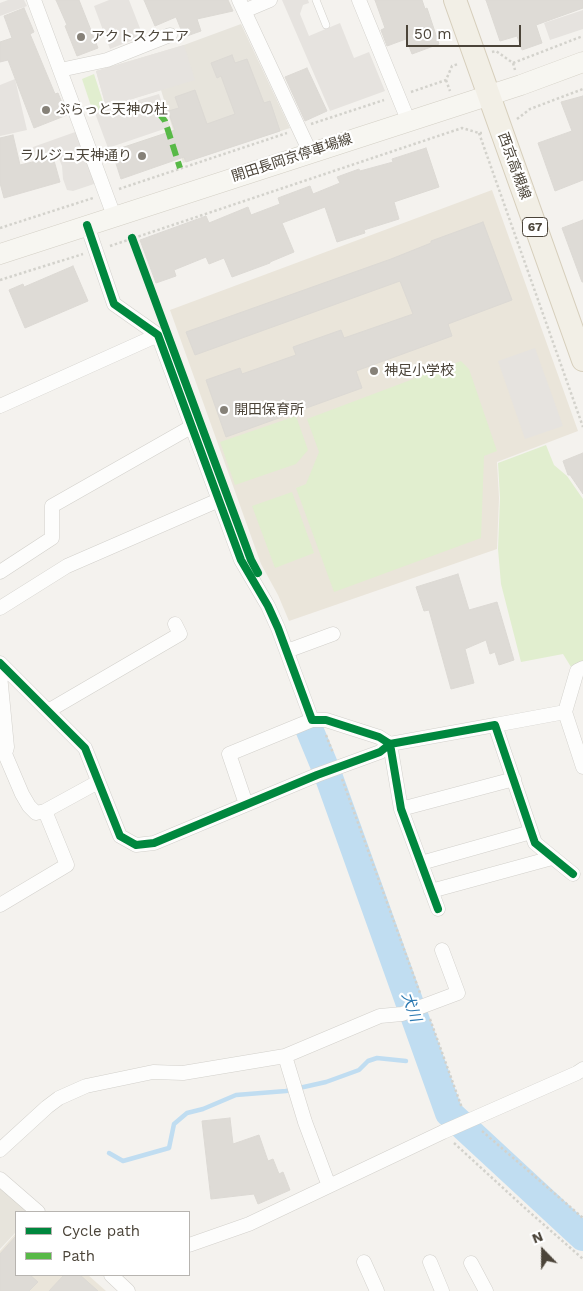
<!DOCTYPE html>
<html>
<head>
<meta charset="utf-8">
<style>
	body { margin:0 }
	#map { position:relative; width:583px; height:1291px; overflow:hidden; background:#f4f2ee; font-family:"Work Sans",sans-serif }
	canvas { display:block }
	.legend { position:absolute; left:15px; top:1211px; width:175px; height:65px; box-sizing:border-box; background:#fff; border:1px solid #b7b4b0; margin:0; padding:6px 9px; list-style:none; font-size:15px; color:#4b4439 }
	.legend li { display:flex; align-items:center; gap:10px; height:25px }
	.legend b { width:25px; border:1px solid #b7b4b0 }
	.north { position:absolute; left:518px; top:1226px; width:50px; height:50px; -webkit-text-stroke:4px #fff; paint-order:stroke; rotate:338deg; font-size:14px; font-weight:700; line-height:20px; text-align:center; color:#4b4439 }
	.north::after { content:''; display:block; margin:auto; width:18px; height:22px; background:#4b4439; clip-path:polygon(50% 0,100% 100%,50% 72%,0 100%) }
	.scale { position:absolute; left:406px; top:25px; width:115px; height:22px; box-sizing:border-box; border:2px solid #4b4439; border-top:0; padding-left:6px; font-size:15px; line-height:18px; white-space:nowrap; color:#4b4439; -webkit-text-stroke:4px #fff; paint-order:stroke }
</style>
</head>
<body>
<div id="map">
<canvas width="583" height="1291"></canvas>
<ul class="legend">
<li><b style="height:6px;background:#00873e"></b>Cycle path</li>
<li><b style="height:6px;background:#58b947"></b>Path</li>
</ul>
<div class="north">N</div>
<div class="scale">50 m</div>
</div>
<script>
const ctx = document.querySelector('canvas').getContext('2d');
ctx.lineJoin = 'round';
function fillPath(path, color) { ctx.fillStyle = color; ctx.fill(path, 'evenodd'); }
const shape = rows => new Path2D(rows.map(r => 'M' + r).join(''));
function strokePath(path, color, width, dash) { ctx.strokeStyle = color; ctx.lineWidth = width; ctx.lineCap = dash ? 'butt' : 'round'; ctx.setLineDash(dash || []); ctx.stroke(path); }
function label(font, color, halo, rows, align = 'center') {
  ctx.font = font + ' "Work Sans","Noto Sans JP",sans-serif'; ctx.lineWidth = 4.5; ctx.setLineDash([]); ctx.textBaseline = 'middle'; ctx.strokeStyle = halo; ctx.fillStyle = color; for (const [text, x, y, turn = 0] of rows) {
    ctx.save(); ctx.translate(x, y); ctx.rotate((+turn || 0) * Math.PI / 180); ctx.textAlign = isNaN(turn) ? turn : align; if (halo) ctx.strokeText(text, 0, 0); ctx.fillText(text, 0, 0); ctx.restore();
  }
}
fillPath(shape([
	[241,24,290,128,183,163,161,90,106,107,96,71,184,45],
	[0,1187,28,1212,16,1212,16,1232,0,1249]
]), '#e7e4dc');
fillPath(shape([
	[492,190,578,431,497,462,499,498,497,549,289,621,278,595,261,564,170,310],
	[16,1233,16,1275,88,1275,106,1291,0,1291,0,1251]
]), '#eae5da');
fillPath(shape([
	[94,74,105,108,93,112,82,79],
	[461,361,469,369,497,451,484,456,481,538,334,592,296,488,306,484,319,452,307,419],
	[296,416,308,450,296,464,235,485,220,442],
	[546,445,554,465,567,476,583,499,583,661,571,667,563,654,521,662,501,584,498,549,500,498,498,463],
	[292,492,314,553,275,568,252,506]
]), '#e1eecf');
fillPath(shape([
	[8,0,24,0,27,6,0,16,0,3],
	[109,0,129,0,143,36,110,49,94,6],
	[282,0,308,0,309,3,303,5,300,14,309,36,340,23,354,58,369,52,385,91,330,111],
	[583,10,583,29,550,40,544,23],
	[184,45,195,80,106,107,96,71],
	[15,79,27,130,0,136,0,85],
	[159,94,170,127,108,148,95,113],
	[78,131,97,183,73,191,67,190,63,179,62,166,57,154,36,159,33,147],
	[535,348,563,426,525,439,498,361]
]), '#e6e3df');
strokePath(shape([
	[324,797,340,807],
	[109,1153,123,1161,169,1148,174,1124,187,1113,203,1109,236,1095,286,1091,326,1082,359,1070,368,1061,377,1058,406,1061]
]), '#c0ddf1', 4.5);
strokePath(shape([
	[310,731,327,772,449,1113,583,1237]
]), '#c0ddf1', 28);
const building = shape([
	[56,0,79,0,98,48,77,56,65,26,67,25,56,0],
	[144,0,228,0,233,11,197,19,201,31,184,37,176,17,155,26,144,0],
	[375,0,422,0,425,9,427,8,439,44,412,54,406,39,387,46,381,30,385,28,375,0],
	[486,0,583,0,583,8,536,25,542,43,522,50,517,36,500,41,486,0],
	[24,8,34,32,30,34,55,94,58,93,67,115,34,128,8,60,0,62,0,42,12,38,4,16,24,8],
	[232,55,235,63,247,59,264,103,270,101,280,131,186,162,184,157,121,179,112,151,175,130,168,111,179,108,175,97,195,90,207,124,235,114,221,76,217,78,211,63,232,55],
	[307,68,327,111,305,121,285,77,307,68],
	[583,96,583,180,555,191,538,143,572,131,561,102,583,96],
	[13,135,20,165,53,157,60,182,4,198,0,183,0,138,13,135],
	[426,148,439,187,394,202,399,219,364,230,365,233,337,242,325,207,282,223,294,252,270,262,270,263,232,277,224,258,209,264,206,257,174,270,176,276,156,283,140,240,206,216,209,223,248,207,251,215,280,204,278,198,310,186,313,194,340,183,337,177,359,169,360,171,393,162,392,159,426,148],
	[583,220,583,282,582,282,562,228,583,220],
	[483,222,512,300,448,324,452,336,356,371,362,388,226,437,206,380,240,368,242,374,296,355,293,347,341,330,344,338,413,314,400,281,195,355,186,332,391,259,431,243,431,241,483,222],
	[73,266,88,301,25,328,9,290,23,284,24,287,73,266],
	[583,453,583,494,570,475,568,475,563,461,583,453],
	[458,574,469,610,497,602,514,660,499,665,495,652,490,654,486,640,465,649,474,683,451,689,429,610,424,611,416,587,458,574],
	[230,1118,233,1144,259,1135,268,1161,273,1159,279,1174,283,1172,290,1190,258,1204,254,1194,211,1199,202,1121,230,1118],
	[16,1236,16,1275,30,1275,38,1282,29,1291,0,1291,0,1254,16,1236],
	[64,1275,80,1275,98,1291,49,1291,64,1275]
]);
fillPath(building, '#dedbd6');
strokePath(building, '#dcd9d4', 1);
const service = shape([
	[316,0,326,25]
]);
const minor = shape([
	[34,0,114,216],
	[239,0,310,152],
	[359,0,408,120],
	[244,11,270,0],
	[60,70,107,60,170,35],
	[87,225,114,304,158,335,241,560,268,606,278,628,312,720,326,720,379,737,390,744,401,809,438,909],
	[0,406,158,335],
	[0,572,52,538,52,506,191,427],
	[0,608,67,566,219,500],
	[287,651,333,634],
	[0,663,85,748,120,836,136,845,154,843,317,775,380,752,390,744,495,725,535,843,573,874],
	[583,668,577,671,565,712,583,767],
	[0,675,7,747,5,754,22,794,29,806,36,813,45,811],
	[48,711,180,634,175,624],
	[495,725,565,712],
	[246,804,229,754,312,720],
	[401,809,514,779],
	[421,863,531,832],
	[431,891,552,858],
	[0,905,67,865,45,811,98,782],
	[285,1056,305,1122,329,1186],
	[0,1150,47,1107,59,1098,86,1086,153,1072,183,1073,285,1056,380,1016,402,1014,458,993,442,950],
	[0,1179,38,1212],
	[189,1245,249,1224,443,1132,577,1073,583,1069],
	[364,1262,377,1291],
	[430,1262,442,1291],
	[471,1263,486,1291],
	[111,1275,128,1291]
]);
const secondary = shape([
	[0,254,521,85,583,62]
]);
const primary = shape([
	[455,0,583,360]
]);
strokePath(service, '#d2d0cb', 8);
strokePath(minor, '#d2d0cb', 15);
strokePath(secondary, '#d3cfc5', 21);
strokePath(primary, '#d6cebb', 24);
strokePath(shape([
	[492,52,496,51,513,63,515,70],
	[513,63,583,36],
	[446,80,450,91],
	[411,92,446,80,452,66,458,64],
	[517,119,530,109,583,89],
	[311,124,384,100],
	[479,133,583,427],
	[119,189,287,133],
	[0,228,93,198],
	[110,246,462,128,479,133,482,133],
	[0,280,83,254],
	[326,735,333,753],
	[342,779,420,993],
	[430,1019,462,1108],
	[482,1131,583,1218],
	[454,1143,526,1209,583,1259]
]), '#d3d2cc', 2.5, [2.5, 2.5]);
strokePath(service, '#fdfdfc', 7);
strokePath(minor, '#fdfdfc', 14);
strokePath(secondary, '#f7f6f1', 20);
strokePath(primary, '#f2efe6', 22);
strokePath(shape([
	[158,112,165,121,180,168]
]), '#58b947', 6, [12, 6]);
strokePath(shape([
	[87,225,114,304,158,335,241,560,268,606,278,628,312,720,326,720,379,737,390,744,401,809,438,909],
	[132,238,251,560,258,573],
	[0,663,85,748,120,836,136,845,154,843,317,775,380,752,390,744,495,725,535,843,573,874]
]), '#00873e', 8);
for (const [x, y, r, color] of [
	[81,37,5,"#868178"],
	[46,110,5,"#868178"],
	[142,156,5,"#868178"],
	[374,371,5,"#868178"],
	[224,410,5,"#868178"]
]) { const dot = new Path2D(); dot.arc(x, y, r, 0, 2 * Math.PI); ctx.fillStyle = color; ctx.fill(dot); strokePath(dot, '#fff', 2); }
for (const [x, y, w] of [
	[535,227,25]
]) { const box = new Path2D(); box.roundRect(x - w / 2, y - 9.5, w, 19, 4); ctx.fillStyle = '#fff'; ctx.fill(box); strokePath(box, '#4b4439', 1); }
label('bold 12px', '#4b4439', null, [
	["67",535,227]
]);
label('14px', '#4b4439', '#fff', [
	["アクトスクエア",91,37],
	["ぷらっと天神の杜",56,110],
	["ラルジュ天神通り",132,156,"right"],
	["神足小学校",384,371],
	["開田保育所",234,410]
], 'left');
label('14px', '#4b4439', '#fff', [
	["開田長岡京停車場線",292,158,-18],
	["西京高槻線",514,166,70]
]);
label('italic 15px', '#2e7ab2', '#fff', [
	["犬川",411,1007,70]
]);
</script>
</body>
</html>
